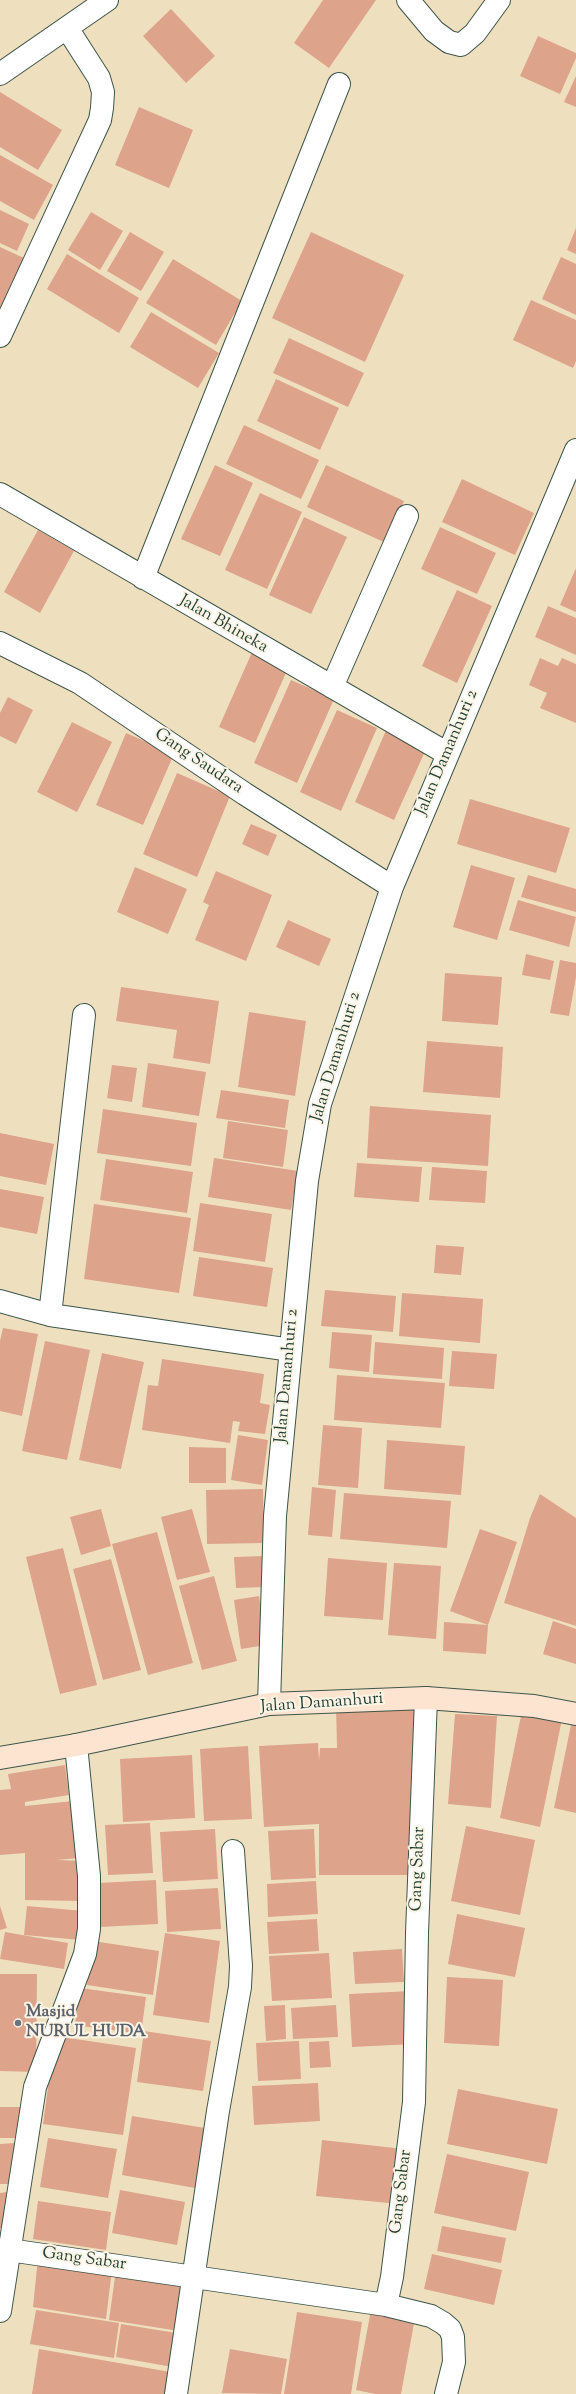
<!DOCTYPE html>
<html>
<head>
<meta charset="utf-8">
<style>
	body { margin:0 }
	canvas { display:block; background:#eee0bf }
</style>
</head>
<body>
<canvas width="576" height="2394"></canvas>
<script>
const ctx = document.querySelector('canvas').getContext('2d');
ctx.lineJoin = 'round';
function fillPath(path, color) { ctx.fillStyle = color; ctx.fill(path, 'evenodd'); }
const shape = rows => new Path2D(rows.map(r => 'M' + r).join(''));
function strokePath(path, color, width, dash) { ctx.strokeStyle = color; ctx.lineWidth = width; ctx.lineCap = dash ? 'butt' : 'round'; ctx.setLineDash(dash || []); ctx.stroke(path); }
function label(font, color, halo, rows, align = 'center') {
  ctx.font = font + ' "Sorts Mill Goudy",serif'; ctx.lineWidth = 4; ctx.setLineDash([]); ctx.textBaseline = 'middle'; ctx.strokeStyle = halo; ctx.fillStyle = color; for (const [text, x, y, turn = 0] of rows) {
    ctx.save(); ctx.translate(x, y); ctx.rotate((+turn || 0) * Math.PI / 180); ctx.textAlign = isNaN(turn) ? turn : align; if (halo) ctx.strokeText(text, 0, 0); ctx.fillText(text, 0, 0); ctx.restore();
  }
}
fillPath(shape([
	[323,0,376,0,329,68,294,43],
	[171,9,215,56,186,83,143,36],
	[538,36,576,53,576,58,560,94,520,76],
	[576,76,576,107,564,102],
	[0,92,62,130,38,170,0,147],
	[139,107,193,130,169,188,115,165],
	[0,155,53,185,34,220,0,201],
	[0,210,29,224,17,251,0,243],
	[91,212,123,231,100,270,68,250],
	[576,228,576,254,567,250],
	[130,232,164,252,141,291,107,271],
	[311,232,404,275,365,362,272,318],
	[0,247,26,259,0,316],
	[67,254,139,298,119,333,47,289],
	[561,257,576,264,576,315,542,299],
	[173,259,242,301,216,345,146,303],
	[531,300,576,320,576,361,573,368,513,340],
	[151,312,219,353,198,388,130,347],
	[289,338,364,373,348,407,273,373],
	[276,379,339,408,320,450,257,421],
	[244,425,319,460,301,499,226,464],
	[215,465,253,483,220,556,181,539],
	[326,465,404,501,386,543,307,507],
	[462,479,534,513,515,555,442,522],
	[260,493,302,512,267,589,225,570],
	[304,517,347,537,311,614,269,595],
	[440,527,496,553,477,594,421,569],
	[38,530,74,551,40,613,4,592],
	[576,568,576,612,560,605],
	[457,590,492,606,457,683,422,666],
	[548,606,576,618,576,655,535,637],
	[253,650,289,666,255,743,219,727],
	[540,658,558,666,562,658,576,664,576,723,540,708,547,693,529,685],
	[291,680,334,699,297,783,254,763],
	[8,697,33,710,16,744,0,736,0,713],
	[337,710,377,728,341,811,300,792],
	[72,722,112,742,77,812,37,792],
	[387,728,427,747,394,820,355,802],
	[126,733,174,754,143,825,96,805],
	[177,773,230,796,197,877,143,854],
	[470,799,570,828,556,873,457,844],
	[251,824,277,835,268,856,242,844],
	[471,865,515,878,497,940,453,927],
	[135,867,187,889,168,934,117,912],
	[216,871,272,895,246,961,195,940,209,905,203,902],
	[528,875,576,889,576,912,521,897],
	[518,900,576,917,569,947,509,930],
	[288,920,331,939,319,966,276,947],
	[526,954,554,961,550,980,522,975],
	[560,960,576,963,576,977,569,1016,550,1013],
	[445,973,502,977,498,1025,442,1021],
	[121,987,219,1001,210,1064,173,1058,177,1030,116,1021],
	[249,1012,306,1021,295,1096,238,1087],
	[427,1041,503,1047,500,1098,423,1092],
	[148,1063,206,1072,199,1116,142,1107],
	[112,1065,137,1068,132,1102,107,1098],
	[221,1090,289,1100,285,1128,216,1118],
	[370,1106,491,1115,488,1166,367,1158],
	[103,1109,197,1123,191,1166,97,1153],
	[228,1121,288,1130,283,1167,223,1158],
	[0,1133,54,1144,46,1185,0,1176],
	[214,1158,298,1171,291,1210,208,1197],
	[106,1159,193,1172,187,1213,100,1200],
	[357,1163,422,1167,419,1202,354,1197],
	[432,1167,487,1171,485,1203,429,1200],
	[0,1189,44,1197,37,1234,0,1227],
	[200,1203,272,1214,265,1262,193,1251],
	[94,1204,191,1218,179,1293,84,1279],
	[436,1245,464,1247,461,1275,434,1273],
	[199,1257,273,1268,267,1307,193,1296],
	[325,1290,396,1296,393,1332,321,1326],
	[402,1293,483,1299,480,1343,399,1336],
	[3,1328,38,1334,22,1416,0,1411,0,1341],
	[332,1332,372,1335,369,1372,329,1368],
	[45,1341,90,1350,67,1460,22,1451],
	[375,1342,444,1348,442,1379,373,1374],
	[452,1351,497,1354,494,1389,449,1386],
	[102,1353,144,1362,121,1469,79,1460],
	[162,1359,264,1374,260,1403,270,1405,265,1434,238,1431,240,1422,233,1421,230,1443,142,1430,148,1385,158,1386],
	[337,1375,445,1383,441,1428,334,1420],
	[323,1425,362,1428,358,1488,318,1485],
	[238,1435,268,1440,262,1485,231,1480],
	[387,1440,465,1446,461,1495,384,1489],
	[189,1447,226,1448,226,1483,189,1483],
	[312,1487,336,1490,332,1537,308,1535],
	[263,1489,264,1543,207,1544,206,1490],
	[344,1493,451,1501,447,1548,340,1539],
	[540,1494,576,1518,576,1626,504,1603,530,1518],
	[101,1509,111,1546,81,1555,70,1517],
	[192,1509,210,1572,177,1580,161,1517],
	[480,1529,517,1542,488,1625,450,1611],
	[157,1532,193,1663,148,1675,112,1544],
	[63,1548,97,1685,60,1694,26,1557],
	[264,1556,266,1587,236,1588,234,1557],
	[328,1558,387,1563,383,1620,324,1616],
	[111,1559,141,1670,103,1680,73,1569],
	[394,1563,441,1566,436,1639,388,1635],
	[214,1576,237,1661,202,1670,179,1586],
	[259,1596,266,1645,241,1649,234,1600],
	[553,1621,576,1629,576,1664,543,1654],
	[444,1622,488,1625,486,1654,443,1651],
	[416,1703,414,1875,319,1875,319,1824,264,1827,259,1746,318,1743,319,1761,320,1748,337,1748,336,1705],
	[522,1711,562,1719,540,1827,500,1818],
	[455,1714,497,1716,491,1808,448,1804],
	[571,1725,576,1726,576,1813,554,1808],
	[248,1746,252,1819,204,1821,200,1749],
	[192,1755,195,1818,123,1822,120,1759],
	[65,1765,69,1795,25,1802,25,1806,73,1801,78,1858,57,1860,82,1861,81,1901,25,1900,25,1853,0,1855,0,1790,11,1789,8,1774],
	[150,1823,153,1873,108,1875,105,1825],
	[466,1826,535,1840,520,1915,451,1901],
	[215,1829,218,1879,163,1882,160,1832],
	[314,1829,316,1878,271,1880,268,1831],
	[156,1880,158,1924,100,1927,98,1883],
	[316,1881,318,1914,268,1917,267,1884],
	[218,1888,221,1929,167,1932,165,1891],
	[0,1906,7,1928,0,1930],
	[27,1906,84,1911,81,1940,24,1935],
	[457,1914,525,1928,515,1977,448,1964],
	[317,1919,319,1951,269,1954,267,1922],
	[5,1932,68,1943,64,1969,0,1959],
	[165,1933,220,1941,209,2023,153,2015],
	[93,1941,159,1951,153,1995,87,1985],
	[402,1949,404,1982,355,1984,353,1952],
	[329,1953,332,1998,272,2001,269,1956],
	[0,1974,37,1974,36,2072,0,2071],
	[447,1977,503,1980,499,2046,444,2043],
	[80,1988,146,1997,141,2034,75,2025],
	[412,1991,415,2044,352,2047,349,1994],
	[285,2005,286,2039,266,2041,264,2006],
	[336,2005,338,2037,293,2039,291,2008],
	[144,2031,211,2041,203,2091,137,2082],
	[55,2036,136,2048,123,2135,43,2124],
	[299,2041,301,2079,258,2081,256,2043],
	[329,2041,331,2067,310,2068,309,2042],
	[318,2083,320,2121,254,2125,252,2086],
	[458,2089,558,2109,547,2164,447,2144],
	[0,2107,20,2107,21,2138,0,2138],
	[132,2116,205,2128,195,2188,122,2175],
	[48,2138,117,2149,108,2198,40,2187],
	[322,2140,404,2149,399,2204,316,2196],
	[15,2143,16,2184,0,2184,0,2144],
	[447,2154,529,2172,516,2231,434,2213],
	[120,2190,185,2202,177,2245,112,2233],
	[7,2192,10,2227,0,2228,0,2193],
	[38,2201,111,2212,106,2250,33,2239],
	[442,2226,506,2238,501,2263,437,2251],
	[432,2254,502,2270,494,2305,424,2289],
	[38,2258,112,2270,106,2319,33,2307],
	[116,2270,186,2281,179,2331,109,2320],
	[36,2310,119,2323,114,2358,30,2344],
	[371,2310,415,2318,401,2394,375,2394,356,2390],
	[297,2312,362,2322,351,2394,284,2394],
	[121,2324,182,2334,178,2368,116,2357],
	[39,2349,176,2373,173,2394,32,2394],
	[230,2349,287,2359,281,2394,222,2393]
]), '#dda38b');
const street = shape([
	[408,0,434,31,449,42,461,45,475,33,499,0],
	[0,74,107,0],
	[0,336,100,120,102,108,103,92,99,78,67,28],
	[0,494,448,754],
	[143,578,339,84],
	[0,643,80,683,245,794,392,887],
	[332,687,407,516],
	[0,1301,50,1315,291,1350],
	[50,1315,84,1015],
	[269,1704,275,1516,307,1181,320,1104,392,887,576,450],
	[9,2250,386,2305,431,2316,443,2323,450,2329,453,2337,454,2362,446,2394],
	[386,2305,392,2277,414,2102,417,1933,426,1698],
	[0,2311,35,2087,85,1954,89,1929,89,1876,76,1745],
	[176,2394,218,2111,240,1987,241,1966,233,1851]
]);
const secondary = shape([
	[0,1758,76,1745,269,1704,426,1698,534,1706,576,1714]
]);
strokePath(street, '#3e5549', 24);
strokePath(secondary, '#3e5549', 24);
strokePath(street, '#fff', 22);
strokePath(secondary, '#fde4d1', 22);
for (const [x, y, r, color] of [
	[18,2023,4,"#6b7280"]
]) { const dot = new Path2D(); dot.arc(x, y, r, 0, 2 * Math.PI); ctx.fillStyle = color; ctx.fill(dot); strokePath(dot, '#fcf5e5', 1.5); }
label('17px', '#1f3d34', '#fcf5e5', [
	["Jalan Bhineka",223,625,30],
	["Jalan Damanhuri 2",448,753,-67],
	["Gang Saudara",198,762,34],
	["Jalan Damanhuri 2",337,1057,-73],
	["Jalan Damanhuri 2",288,1376,-85],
	["Jalan Damanhuri",322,1704,-4],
	["Gang Sabar",419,1869,-88],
	["Gang Sabar",402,2192,-83],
	["Gang Sabar",84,2260,8]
]);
label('bold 17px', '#5b616d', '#fcf5e5', [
	["Masjid",26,2013],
	["NURUL HUDA",26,2033]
], 'left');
</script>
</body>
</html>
